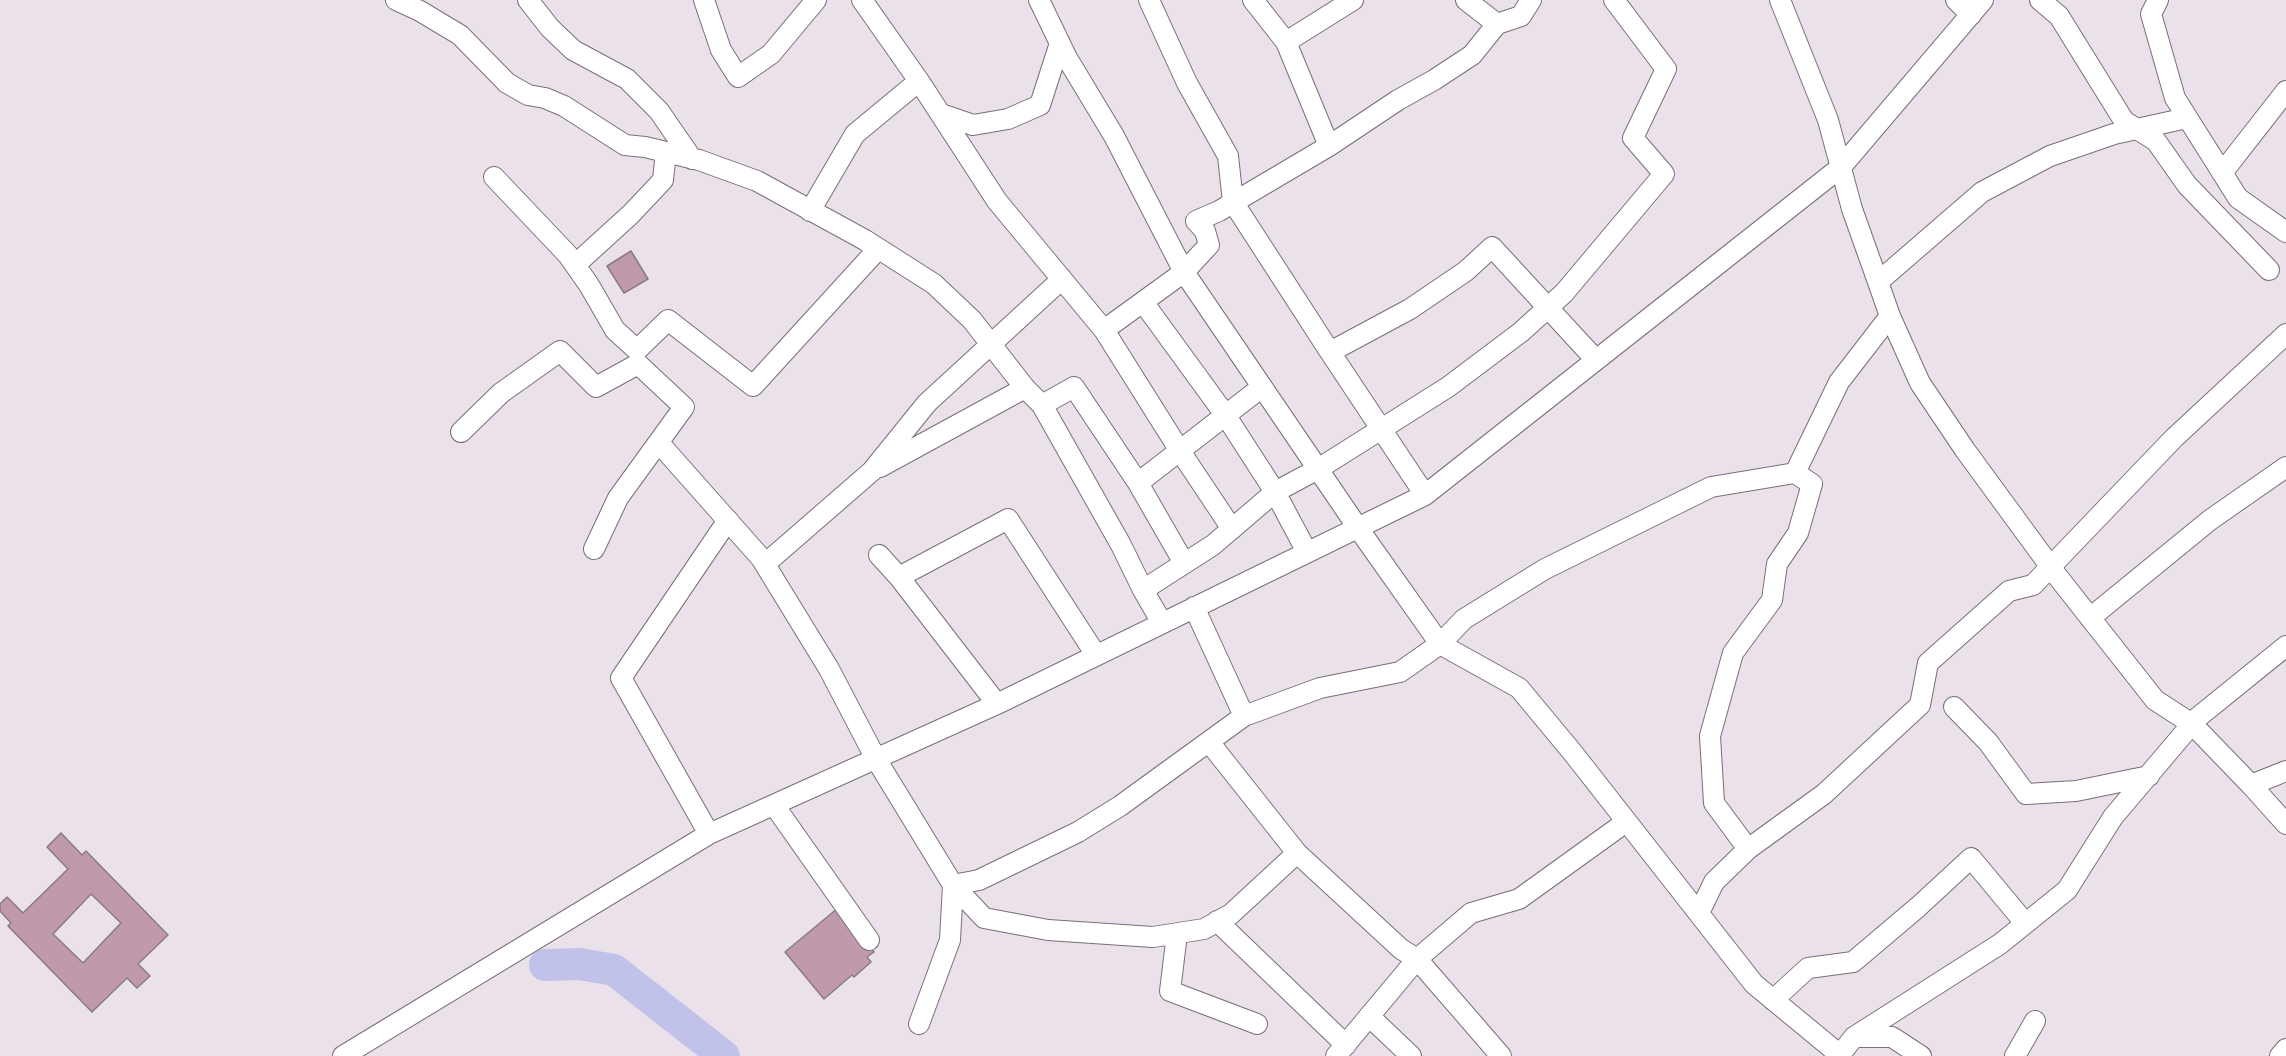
<!DOCTYPE html>
<html>
<head>
<meta charset="utf-8">
<style>
	body { margin:0 }
	canvas { display:block; background:#ebe1ea }
</style>
</head>
<body>
<canvas width="2286" height="1056"></canvas>
<script>
const ctx = document.querySelector('canvas').getContext('2d');
ctx.lineJoin = 'round';
const shape = rows => new Path2D(rows.map(r => 'M' + r).join(''));
function strokePath(path, color, width, dash) { ctx.strokeStyle = color; ctx.lineWidth = width; ctx.lineCap = dash ? 'butt' : 'round'; ctx.setLineDash(dash || []); ctx.stroke(path); }
function fillPath(path, color) { ctx.fillStyle = color; ctx.fill(path, 'evenodd'); }
strokePath(shape([
	[545,965,580,964,614,970,724,1056]
]), '#c0c2e9', 32);
const building = shape([
	[631,251,648,279,624,293,607,266,631,251],
	[61,833,82,855,86,851,168,935,138,964,150,976,137,988,127,978,92,1012,8,926,11,923,0,911,0,904,7,897,23,913,68,869,47,847,61,833],
	[91,894,121,923,83,963,53,934,91,894],
	[838,908,874,952,867,957,871,962,854,977,852,975,824,999,785,952,838,908]
]);
fillPath(building, '#c199ac');
strokePath(building, '#887c81', 1.5);
const minor = shape([
	[396,0,420,11,460,35,507,83,528,95,545,98,564,106,625,145,645,147,699,160,757,181,865,240,934,284,972,320,1025,388,1042,405,1121,545,1143,590],
	[528,0,550,28,573,50,627,79,659,111,692,159],
	[704,0,721,50,738,77,771,54,816,0],
	[862,0,919,81,997,201,1104,330,1180,451,1232,529],
	[1039,0,1067,58,1114,136,1184,272,1104,330],
	[1149,0,1187,83,1228,156,1233,202,1330,352],
	[1253,0,1286,42,1353,0],
	[1466,0,1497,24,1521,16,1531,0],
	[1780,0,1828,120,1852,209,1878,282],
	[1956,0,1971,15],
	[2040,0,2059,16,2124,121,2156,141,2187,185,2269,270],
	[2158,0,2151,14,2175,98,2238,198,2286,232],
	[1497,24,1472,55,1434,80,1398,100,1329,146,1219,211,1196,221,1205,231,1209,245,1184,272,1358,528,1440,644,1464,619,1545,569,1711,487,1795,473,1839,382,1890,316,1878,282,1982,192,2050,156,2114,134,2187,118],
	[1286,42,1329,146],
	[941,114,973,125,1008,119,1040,105,1060,43],
	[2222,173,2286,91],
	[494,177,568,255,589,285,615,330,637,350,668,320,753,386,878,249],
	[810,211,855,134,919,81],
	[575,265,631,214,663,180,666,152],
	[1143,302,1226,416,1275,492,1307,552],
	[1890,316,1920,383,1965,450,2058,577,2155,700,2192,724,2251,785,2286,771],
	[1042,405,1074,387,1138,483,1184,563],
	[461,432,501,393,560,351,596,387,638,364,684,407,618,498,594,549],
	[659,443,761,558,829,669,876,759,953,885,979,880,1078,832,1120,806,1244,716,1320,688,1400,672,1440,644,1519,688,1573,753,1754,984,1840,1055],
	[880,467,1025,388],
	[1138,483,1262,387],
	[1425,495,1330,352,1410,309,1466,271,1492,247,1596,360],
	[879,555,899,577,997,704],
	[765,564,872,471,927,403,1062,279],
	[899,577,1008,519,1096,655],
	[1194,607,1244,716],
	[2090,618,2210,520,2286,467],
	[1162,623,1143,590,1213,545,1275,492,1318,469,1448,387,1521,332,1564,293,1664,174,1633,138,1666,69,1614,0],
	[1954,707,1988,742,2026,794,2076,791,2149,776],
	[2251,785,2286,824],
	[774,805,869,940],
	[709,834,621,678,728,520],
	[1748,849,1824,794,1920,705,1928,663,2009,591,2033,585,2174,438,2286,334],
	[1297,853,1401,949,1417,959,1471,913,1519,899,1626,822],
	[953,885,984,918,1048,930,1153,937,1204,929,1231,914,1297,853,1209,742],
	[1699,913,1714,882,1748,849,1714,803,1710,736,1733,653,1772,600,1777,564,1798,533,1812,484,1795,473],
	[1217,921,1346,1045],
	[1177,934,1170,991,1257,1024],
	[1773,1000,1808,968,1853,962,1918,907,1971,858,2025,923],
	[1369,1016,1411,1056],
	[919,1024,950,940,953,885],
	[1854,1037,1892,1037,1921,1056],
	[343,1056,709,834,997,704,1425,495,1841,167,1983,0],
	[1336,1056,1417,959,1501,1056],
	[1839,1056,1854,1037,2000,944,2067,890,2113,817,2197,718,2286,646],
	[2015,1056,2035,1021],
	[2280,1056,2286,1049]
]);
strokePath(minor, '#786f77', 22);
strokePath(minor, '#fff', 20);
</script>
</body>
</html>
